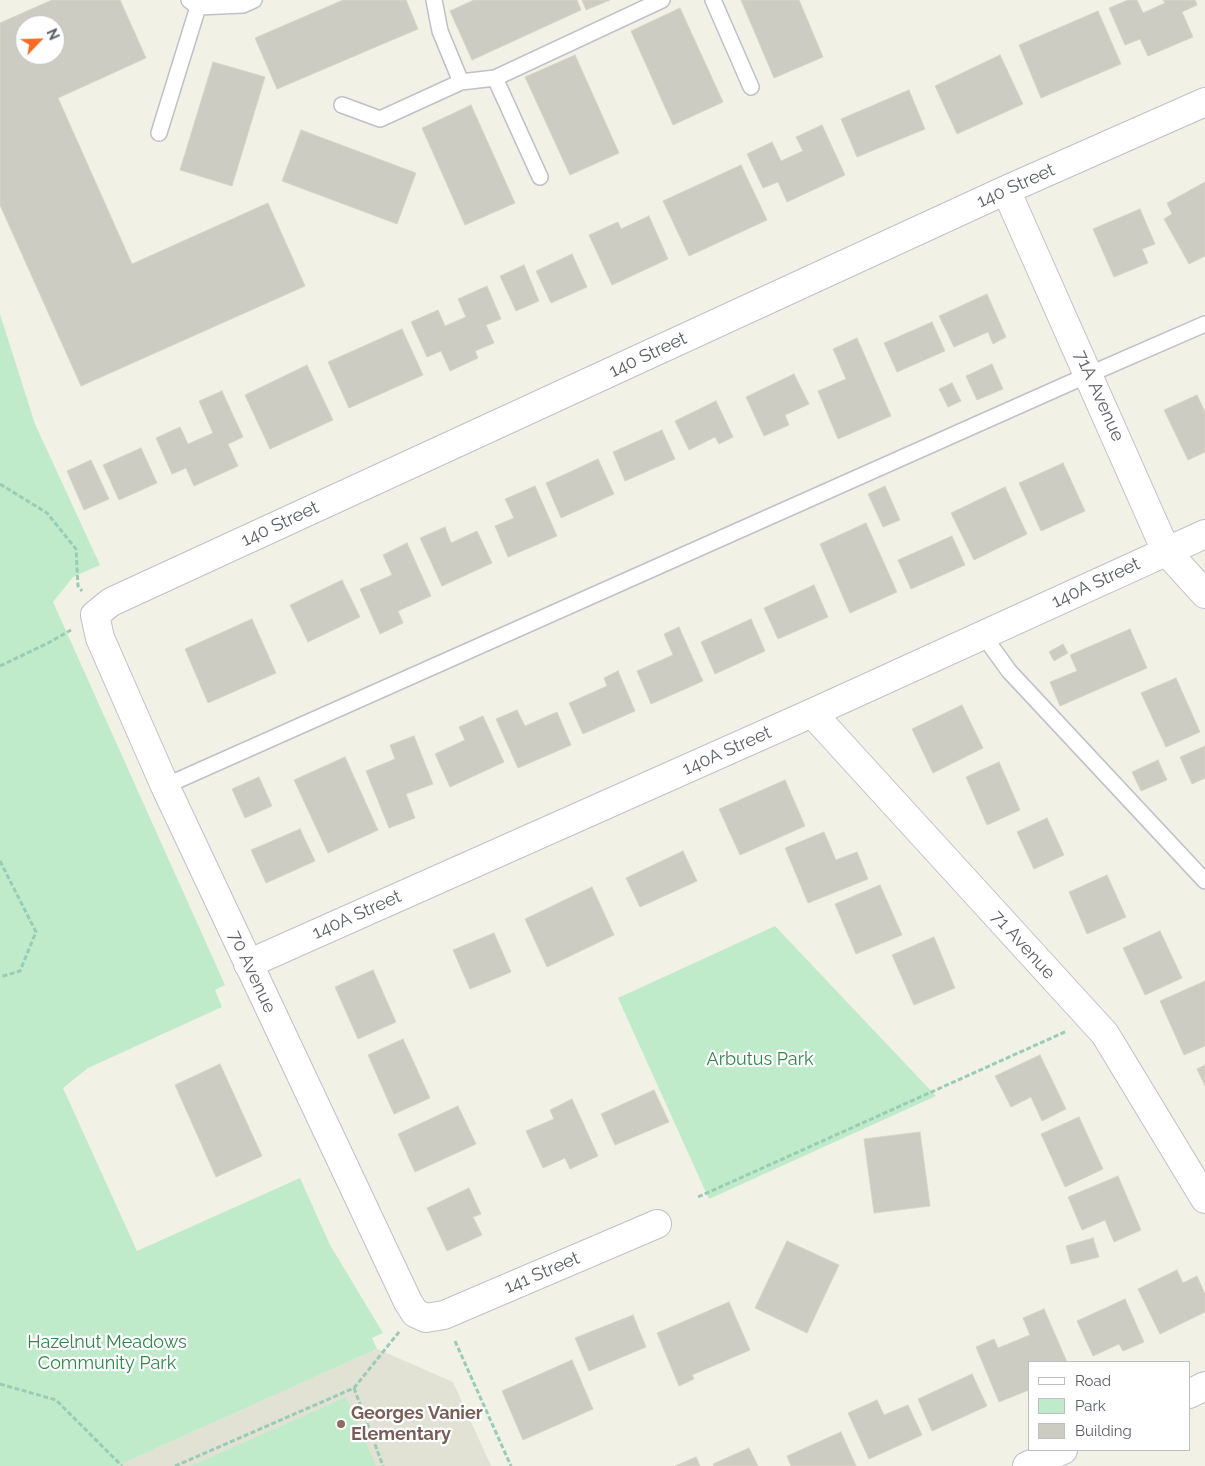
<!DOCTYPE html>
<html>
<head>
<meta charset="utf-8">
<style>
	body { margin:0 }
	#map { position:relative; width:1205px; height:1466px; overflow:hidden; background:#f1f1e6; font-family:Raleway,sans-serif }
	canvas { display:block }
	.legend { position:absolute; left:1028px; top:1361px; width:162px; height:90px; box-sizing:border-box; background:#fff; border:1px solid #bebfc3; margin:0; padding:6px 9px; list-style:none; font-size:15px; color:#5d5f68 }
	.legend li { display:flex; align-items:center; gap:10px; height:25px }
	.legend b { width:25px; border:1px solid #bebfc3 }
	.north { position:absolute; left:15px; top:15px; width:50px; height:50px; box-sizing:border-box; background:#fff; border:1px solid #bebfc3; border-radius:50%; rotate:66deg; font-size:14px; font-weight:700; line-height:20px; text-align:center; color:#5d5f68 }
	.north::after { content:''; display:block; margin:auto; width:18px; height:22px; background:#fb6922; clip-path:polygon(50% 0,100% 100%,50% 72%,0 100%) }
</style>
</head>
<body>
<div id="map">
<canvas width="1205" height="1466"></canvas>
<ul class="legend">
<li><b style="height:6px;background:#fff"></b>Road</li>
<li><b style="height:14px;background:#c0ebcb"></b>Park</li>
<li><b style="height:14px;background:#ccccc2"></b>Building</li>
</ul>
<div class="north">N</div>
</div>
<script>
const ctx = document.querySelector('canvas').getContext('2d');
ctx.lineJoin = 'round';
function fillPath(path, color) { ctx.fillStyle = color; ctx.fill(path, 'evenodd'); }
const shape = rows => new Path2D(rows.map(r => 'M' + r).join(''));
function strokePath(path, color, width, dash) { ctx.strokeStyle = color; ctx.lineWidth = width; ctx.lineCap = dash ? 'butt' : 'round'; ctx.setLineDash(dash || []); ctx.stroke(path); }
function label(font, color, halo, rows, align = 'center') {
  ctx.font = font + ' Raleway,sans-serif'; ctx.lineWidth = 4.5; ctx.setLineDash([]); ctx.textBaseline = 'middle'; ctx.strokeStyle = halo; ctx.fillStyle = color; for (const [text, x, y, turn = 0] of rows) {
    ctx.save(); ctx.translate(x, y); ctx.rotate((+turn || 0) * Math.PI / 180); ctx.textAlign = isNaN(turn) ? turn : align; if (halo) ctx.strokeText(text, 0, 0); ctx.fillText(text, 0, 0); ctx.restore();
  }
}
fillPath(shape([
	[377,1349,453,1382,491,1466,117,1466]
]), '#e1e1d4');
fillPath(shape([
	[0,314,35,424,100,565,73,577,53,602,225,985,215,990,222,1007,88,1068,63,1088,137,1251,300,1178,330,1245,383,1333,372,1338,377,1349,117,1466,0,1466],
	[775,926,936,1096,709,1199,618,998],
	[346,1397,376,1466,191,1466]
]), '#c0ebcb');
const building = shape([
	[52,0,120,0,146,58,58,98,132,264,268,203,305,286,81,386,0,205,0,23,52,0],
	[25,25,55,25,55,55,25,55,25,25],
	[343,0,406,0,418,29,277,89,255,38,343,0],
	[474,0,577,0,581,10,472,60,450,11,474,0],
	[582,0,610,0,586,10,582,0],
	[741,0,799,0,823,57,774,78,741,0],
	[1128,0,1137,0,1143,13,1165,3,1163,0,1195,0,1197,5,1182,12,1193,37,1148,56,1140,39,1125,45,1109,8,1128,0],
	[680,8,723,102,673,125,631,31,680,8],
	[1098,11,1121,64,1041,98,1019,45,1098,11],
	[575,55,619,153,570,175,525,77,575,55],
	[1000,55,1023,104,957,134,935,86,1000,55],
	[213,62,265,77,232,186,180,170,213,62],
	[909,90,925,129,857,157,841,119,909,90],
	[471,105,515,203,465,225,422,128,471,105],
	[822,125,845,175,787,202,778,182,763,188,747,154,772,142,781,161,803,151,796,137,822,125],
	[301,130,416,173,397,224,282,181,301,130],
	[741,165,767,220,689,256,663,201,741,165],
	[1205,182,1205,256,1189,264,1164,219,1172,214,1167,203,1205,182],
	[1140,209,1155,244,1142,249,1148,263,1114,277,1093,229,1140,209],
	[649,216,668,259,612,285,589,235,618,222,621,229,649,216],
	[572,254,587,287,551,303,536,271,572,254],
	[524,265,539,301,516,311,500,276,524,265],
	[487,286,501,319,486,325,494,343,475,351,478,358,450,371,441,351,427,357,411,322,438,310,445,326,466,317,458,299,487,286],
	[987,294,1006,337,993,344,988,332,954,347,939,316,987,294],
	[932,322,945,351,897,372,884,343,932,322],
	[402,329,423,375,349,408,328,362,402,329],
	[857,338,891,416,838,439,818,391,846,379,833,349,857,338],
	[992,364,1003,389,977,400,966,376,992,364],
	[307,365,333,420,270,449,245,395,307,365],
	[794,374,809,404,785,415,789,425,764,436,746,397,794,374],
	[952,383,961,401,948,407,939,389,952,383],
	[222,391,243,437,228,444,238,466,194,486,186,468,172,474,156,438,180,427,188,444,213,433,199,401,222,391],
	[1197,395,1205,412,1205,452,1188,460,1164,410,1197,395],
	[716,401,733,437,719,444,715,437,689,450,675,421,716,401],
	[662,430,675,459,625,481,613,452,662,430],
	[141,448,157,483,119,500,103,465,141,448],
	[598,459,614,494,561,518,546,483,598,459],
	[91,460,109,499,84,510,67,471,91,460],
	[1063,463,1085,511,1041,531,1019,483,1063,463],
	[535,486,557,536,508,557,495,526,514,518,505,499,535,486],
	[885,486,900,520,883,527,868,494,885,486],
	[1005,487,1027,534,974,560,951,513,1005,487],
	[866,523,897,592,850,613,820,544,866,523],
	[445,527,451,543,477,531,492,563,442,586,420,538,445,527],
	[952,536,965,565,911,589,898,560,952,536],
	[407,543,431,596,398,611,403,623,380,634,360,589,392,575,383,555,407,543],
	[342,580,360,617,308,642,290,605,342,580],
	[814,585,828,617,778,639,764,608,814,585],
	[252,619,276,673,208,703,185,649,252,619],
	[751,619,765,651,715,674,701,642,751,619],
	[679,627,703,681,651,704,637,671,673,655,664,634,679,627],
	[1130,629,1147,668,1060,706,1050,682,1077,671,1070,655,1130,629],
	[1063,644,1068,653,1054,661,1049,652,1063,644],
	[618,671,635,711,583,734,569,703,607,686,604,678,618,671],
	[1176,678,1200,732,1166,747,1141,693,1176,678],
	[962,705,983,748,933,773,912,729,962,705],
	[517,710,525,726,557,712,571,745,518,768,496,719,517,710],
	[483,716,504,762,450,787,435,754,465,740,459,727,483,716],
	[414,736,433,784,406,794,415,818,389,828,366,771,395,759,390,745,414,736],
	[1205,746,1205,778,1192,784,1180,757,1205,746],
	[345,757,378,830,328,853,294,780,345,757],
	[1158,760,1167,780,1141,791,1132,772,1158,760],
	[999,762,1020,810,987,825,966,777,999,762],
	[259,777,272,806,245,818,232,789,259,777],
	[785,780,805,826,740,855,719,809,785,780],
	[1047,818,1064,855,1034,869,1017,832,1047,818],
	[300,829,315,861,266,883,251,850,300,829],
	[824,832,836,860,857,852,868,879,808,903,785,848,824,832],
	[683,851,697,881,640,907,626,878,683,851],
	[1107,875,1126,917,1087,934,1069,892,1107,875],
	[880,885,902,935,856,954,835,904,880,885],
	[592,887,614,935,547,967,525,919,592,887],
	[1160,931,1182,978,1145,995,1123,948,1160,931],
	[494,933,511,972,470,989,453,950,494,933],
	[934,937,955,988,914,1005,892,955,934,937],
	[373,970,396,1022,358,1039,335,987,373,970],
	[1205,981,1205,1046,1184,1055,1160,1001,1205,981],
	[403,1039,430,1098,394,1114,368,1055,403,1039],
	[1040,1055,1066,1109,1042,1121,1031,1097,1011,1107,995,1076,1040,1055],
	[220,1064,262,1156,216,1177,175,1085,220,1064],
	[1205,1065,1205,1086,1197,1069,1205,1065],
	[654,1090,669,1122,615,1145,601,1114,654,1090],
	[572,1099,598,1156,570,1169,565,1158,543,1168,526,1131,554,1119,550,1110,572,1099],
	[458,1106,476,1144,415,1172,398,1134,458,1106],
	[1079,1117,1103,1169,1065,1187,1041,1134,1079,1117],
	[920,1132,930,1206,874,1213,864,1139,920,1132],
	[1118,1176,1141,1230,1114,1242,1105,1220,1082,1230,1068,1197,1118,1176],
	[469,1188,481,1214,473,1217,482,1235,447,1251,427,1208,469,1188],
	[1093,1238,1099,1257,1071,1264,1066,1246,1093,1238],
	[787,1241,839,1265,807,1333,755,1308,787,1241],
	[1177,1270,1183,1283,1197,1276,1205,1294,1205,1312,1160,1334,1138,1289,1177,1270],
	[1125,1299,1144,1342,1123,1351,1119,1344,1093,1356,1077,1321,1125,1299],
	[729,1302,750,1350,692,1375,694,1379,679,1386,657,1333,729,1302],
	[1044,1309,1067,1362,1029,1362,1029,1390,999,1402,976,1347,994,1339,998,1348,1030,1335,1023,1318,1044,1309],
	[633,1315,646,1347,589,1371,575,1338,633,1315],
	[572,1360,593,1409,523,1440,502,1391,572,1360],
	[972,1374,987,1406,932,1431,918,1399,972,1374],
	[877,1400,884,1415,908,1405,922,1435,869,1459,848,1413,877,1400],
	[841,1432,856,1466,791,1466,787,1456,841,1432],
	[749,1448,758,1466,714,1466,713,1464,749,1448],
	[696,1457,700,1466,675,1466,696,1457]
]);
fillPath(building, '#ccccc2');
strokePath(building, '#d7d5c3', 1);
const service = shape([
	[189,0,198,7,243,5,254,0],
	[434,0,440,31,461,82],
	[713,0,751,87],
	[495,78,540,177],
	[342,105,380,119,461,82,495,78,662,0],
	[159,133,198,7],
	[983,635,1009,671,1205,881],
	[165,786,1090,374,1205,324]
]);
const minor = shape([
	[1006,190,1166,551,1205,594],
	[812,713,1105,1034,1205,1199],
	[248,964,812,713,1205,534],
	[657,1224,444,1315,426,1318,415,1313,408,1302,165,786,100,638,95,615,111,602,1006,190,1205,102],
	[1189,1394,1205,1386],
	[1027,1466,1063,1450]
]);
strokePath(service, '#bfc1c8', 18);
strokePath(minor, '#bfc1c8', 30);
strokePath(shape([
	[0,484,47,513,76,549,78,586,82,591],
	[0,666,48,643,71,630],
	[0,861,36,932,20,971,0,977],
	[698,1197,1067,1031],
	[455,1341,511,1466],
	[0,1384,56,1400,122,1466],
	[354,1388,383,1466],
	[175,1466,354,1388,399,1332]
]), '#98ccb5', 3, [5, 2.5]);
strokePath(service, '#fff', 15);
strokePath(minor, '#fff', 28);
for (const [x, y, r, color] of [
	[341,1424,5,"#8d6e63"]
]) { const dot = new Path2D(); dot.arc(x, y, r, 0, 2 * Math.PI); ctx.fillStyle = color; ctx.fill(dot); strokePath(dot, '#fff', 2); }
label('18px', '#5d5f68', '#fff', [
	["140 Street",1016,186,-24],
	["140 Street",648,355,-25],
	["71A Avenue",1099,396,66],
	["140 Street",280,524,-25],
	["140A Street",1096,583,-25],
	["140A Street",727,751,-24],
	["140A Street",357,915,-24],
	["71 Avenue",1023,945,48],
	["70 Avenue",252,972,65],
	["141 Street",542,1273,-23]
]);
label('18px', '#2c8748', '#fff', [
	["Arbutus Park",760,1060],
	["Hazelnut Meadows",107,1343],
	["Community Park",107,1364]
]);
label('bold 18px', '#785e54', '#fff', [
	["Georges Vanier",351,1414],
	["Elementary",351,1435]
], 'left');
</script>
</body>
</html>
